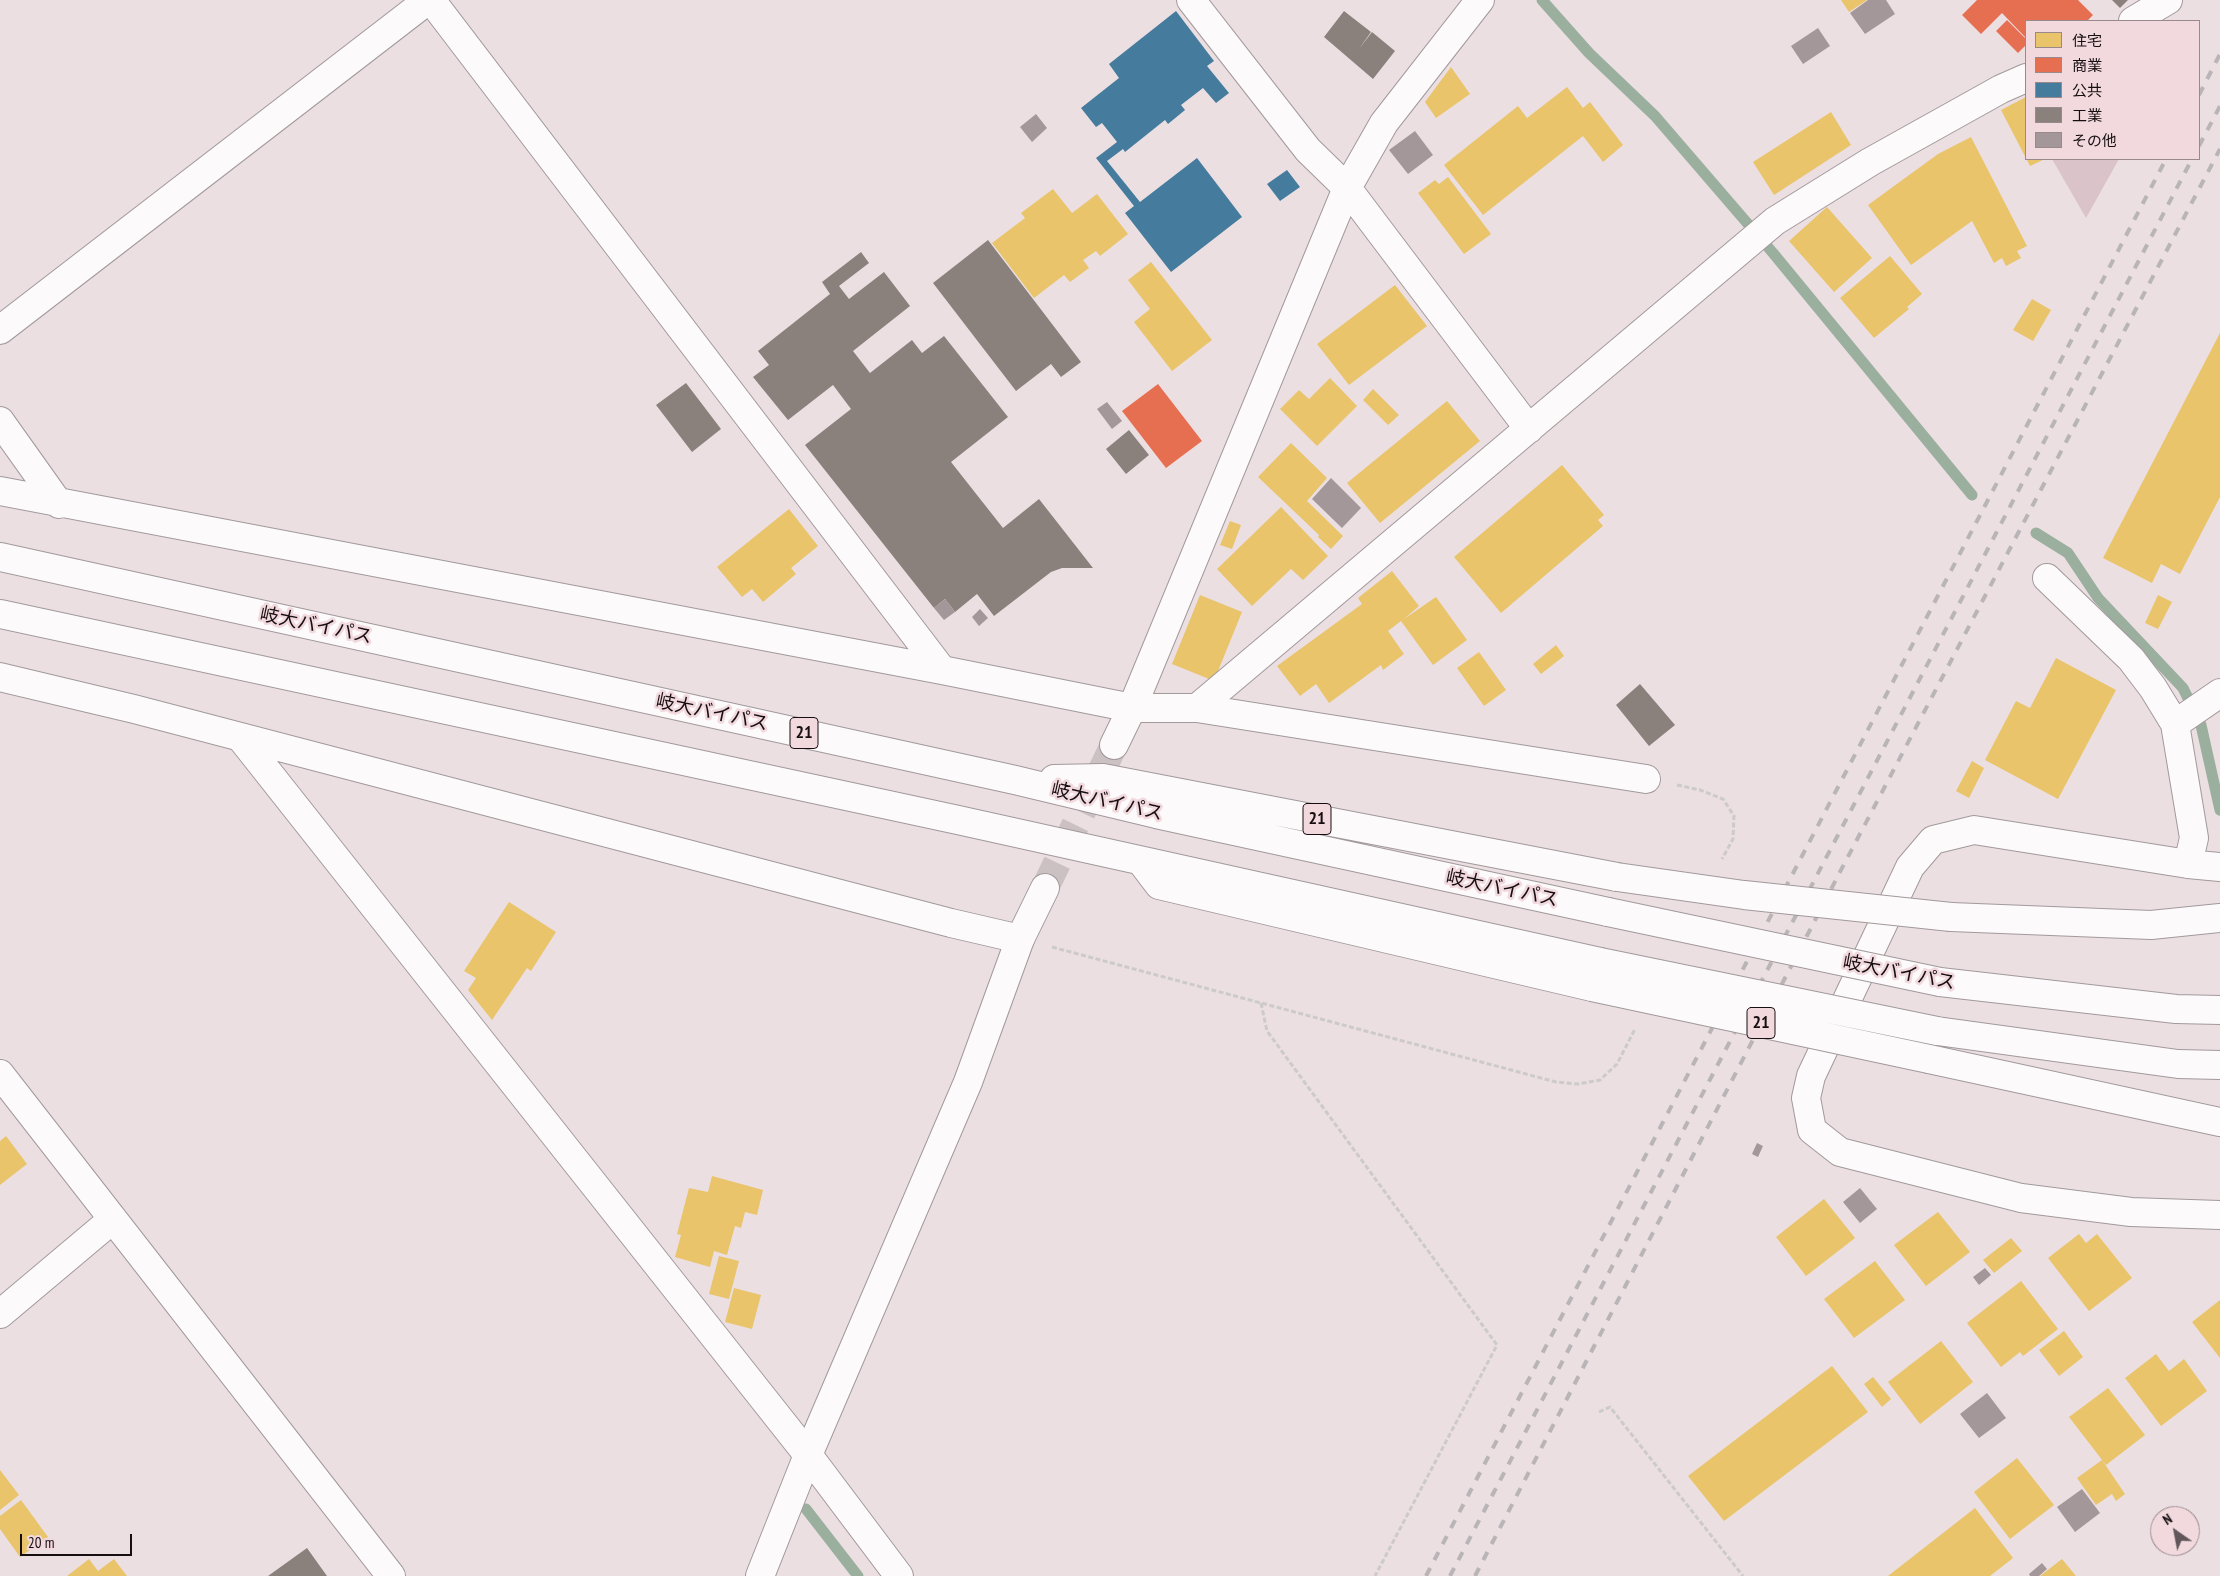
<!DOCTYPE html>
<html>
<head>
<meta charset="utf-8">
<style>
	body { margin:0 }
	#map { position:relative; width:2220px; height:1576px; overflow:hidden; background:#ebdfe2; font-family:"PT Sans Narrow","Noto Sans JP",sans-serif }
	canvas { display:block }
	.legend { position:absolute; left:2025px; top:20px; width:175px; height:140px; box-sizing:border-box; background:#f1d9de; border:1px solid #99888c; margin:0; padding:6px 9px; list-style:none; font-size:15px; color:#160e10 }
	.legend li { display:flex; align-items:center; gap:10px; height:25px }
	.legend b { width:25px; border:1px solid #99888c }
	.north { position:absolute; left:2150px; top:1506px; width:50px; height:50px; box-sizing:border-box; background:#f1d9de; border:1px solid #99888c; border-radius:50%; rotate:327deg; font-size:14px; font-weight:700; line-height:20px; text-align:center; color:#160e10 }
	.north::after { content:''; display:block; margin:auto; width:18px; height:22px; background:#61575a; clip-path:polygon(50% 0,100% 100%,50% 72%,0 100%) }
	.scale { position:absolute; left:20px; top:1534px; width:112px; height:22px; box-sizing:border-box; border:2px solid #160e10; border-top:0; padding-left:6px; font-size:15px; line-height:18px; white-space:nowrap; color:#160e10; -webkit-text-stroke:4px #f1d9de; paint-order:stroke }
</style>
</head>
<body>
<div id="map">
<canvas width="2220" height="1576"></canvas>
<ul class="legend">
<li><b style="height:14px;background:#e9c46a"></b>住宅</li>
<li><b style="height:14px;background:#e76f51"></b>商業</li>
<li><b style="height:14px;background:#457b9d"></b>公共</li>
<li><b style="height:14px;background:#8a817c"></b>工業</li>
<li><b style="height:14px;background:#a3979a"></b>その他</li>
</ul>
<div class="north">N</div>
<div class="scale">20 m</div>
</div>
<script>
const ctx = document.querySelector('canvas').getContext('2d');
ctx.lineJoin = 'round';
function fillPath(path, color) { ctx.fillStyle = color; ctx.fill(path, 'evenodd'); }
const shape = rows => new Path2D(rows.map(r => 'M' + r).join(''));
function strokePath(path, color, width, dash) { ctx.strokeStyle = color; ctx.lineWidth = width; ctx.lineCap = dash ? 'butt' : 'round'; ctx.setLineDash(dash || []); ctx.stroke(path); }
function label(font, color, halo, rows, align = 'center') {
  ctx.font = font + ' "PT Sans Narrow","Noto Sans JP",sans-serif'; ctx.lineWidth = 5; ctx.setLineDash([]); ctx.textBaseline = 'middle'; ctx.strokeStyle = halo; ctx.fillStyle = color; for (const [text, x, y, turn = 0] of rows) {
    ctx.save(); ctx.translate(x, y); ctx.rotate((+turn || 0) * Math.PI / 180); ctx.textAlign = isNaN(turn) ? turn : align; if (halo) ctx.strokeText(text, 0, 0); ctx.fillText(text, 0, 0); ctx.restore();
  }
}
fillPath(shape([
	[2052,159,2119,159,2086,218]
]), '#dac3c9');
fillPath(shape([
	[1841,0,1867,0,1849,12],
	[1451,67,1470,94,1436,118,1425,102],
	[1567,87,1583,108,1590,102,1623,145,1603,162,1583,136,1483,215,1444,165,1518,106,1527,118],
	[2026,97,2026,159,2045,159,2030,166,2001,110],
	[1831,112,1851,145,1774,195,1753,162],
	[1971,137,2027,246,2017,251,2021,258,2006,266,2002,258,1994,263,1972,221,1911,265,1868,205,1938,154],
	[1448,177,1491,234,1464,254,1418,193,1435,180,1439,184],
	[1053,189,1072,213,1097,194,1128,234,1100,256,1096,251,1083,260,1089,268,1070,282,1064,275,1034,298,992,243,1025,218,1021,213],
	[1827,207,1872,258,1834,292,1789,241],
	[1890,256,1922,294,1907,307,1909,309,1874,338,1840,298],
	[1151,262,1212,340,1172,371,1134,322,1150,309,1128,280],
	[1395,285,1427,326,1349,385,1317,344],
	[2032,299,2051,310,2033,341,2013,330],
	[2220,333,2220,497,2180,574,2161,564,2152,583,2103,558],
	[1330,378,1357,406,1317,446,1280,409,1299,390,1309,399],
	[1373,389,1399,415,1388,425,1363,400],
	[1447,401,1480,441,1380,523,1347,483],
	[1291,443,1327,478,1307,501,1343,536,1331,549,1318,537,1319,535,1258,477],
	[1562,465,1604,515,1598,520,1603,526,1501,613,1454,557],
	[1281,507,1328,556,1303,580,1291,569,1252,606,1217,569],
	[789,509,818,546,791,568,796,574,763,602,752,589,742,597,717,567],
	[1230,521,1241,525,1232,549,1220,545],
	[1392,571,1419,606,1404,619,1436,597,1467,640,1433,665,1401,621,1388,631,1404,654,1383,670,1381,665,1329,703,1316,684,1300,696,1277,666,1362,604,1358,598],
	[1200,595,1242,612,1214,681,1172,664],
	[2158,595,2172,602,2158,629,2145,623],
	[1556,645,1564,656,1541,674,1533,664],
	[1479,652,1506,690,1484,706,1457,668],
	[2056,658,2116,690,2058,799,1985,760,2016,701,2030,708],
	[1972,761,1984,768,1969,798,1956,791],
	[509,902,556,932,531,971,527,968,492,1020,468,990,476,978,464,971],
	[6,1136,27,1164,0,1185,0,1141],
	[712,1176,763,1190,757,1215,745,1212,741,1228,735,1226,727,1255,714,1251,710,1267,675,1257,681,1235,677,1234,689,1188,708,1192],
	[1824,1199,1855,1238,1806,1276,1776,1237],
	[1938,1212,1970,1252,1926,1286,1894,1245],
	[2079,1234,2086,1243,2097,1234,2132,1278,2089,1311,2048,1258],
	[2011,1238,2022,1251,1994,1273,1983,1260],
	[719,1256,739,1261,729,1299,709,1294],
	[1875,1261,1905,1300,1854,1338,1824,1299],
	[2021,1281,2058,1329,2023,1356,2020,1352,2001,1367,1967,1323],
	[734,1288,761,1295,752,1329,725,1322],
	[2220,1300,2220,1358,2192,1322],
	[2064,1331,2083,1357,2059,1376,2039,1350],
	[1941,1341,1973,1382,1920,1424,1888,1382],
	[2156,1354,2169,1371,2184,1359,2207,1391,2161,1426,2125,1378],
	[1832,1366,1868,1412,1724,1521,1688,1476],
	[1873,1377,1891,1399,1882,1407,1864,1384],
	[2108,1388,2145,1435,2106,1465,2069,1417],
	[2017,1458,2054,1505,2010,1539,1974,1492],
	[2102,1460,2125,1494,2116,1501,2112,1494,2096,1505,2077,1478],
	[0,1470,19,1495,0,1510],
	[21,1500,48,1537,20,1557,0,1529,0,1516],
	[1975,1508,2013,1558,1990,1576,1888,1576],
	[89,1559,98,1571,114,1559,127,1576,67,1576],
	[2062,1559,2076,1576,2040,1576]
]), '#e9c46a');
fillPath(shape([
	[1977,0,2078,0,2093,15,2087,21,2026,21,2026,38,2002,13,1981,34,1962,15],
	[2007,20,2026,39,2026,45,2018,53,1996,31],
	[1158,384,1202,441,1166,468,1122,411]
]), '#e76f51');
fillPath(shape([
	[1176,11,1214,61,1207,66,1229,93,1216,103,1203,88,1181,105,1185,110,1168,124,1165,120,1125,152,1123,149,1107,161,1140,202,1197,158,1242,217,1171,272,1125,213,1134,206,1096,158,1117,142,1102,123,1096,127,1081,108,1119,78,1109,64],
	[1287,170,1300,187,1280,201,1267,184]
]), '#457b9d');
fillPath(shape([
	[2112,0,2128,0,2120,8],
	[1344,11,1371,32,1359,49,1372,32,1395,51,1373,79,1324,37],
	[988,240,1081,362,1061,377,1051,364,1016,391,933,283],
	[861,252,869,263,839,286,849,299,884,272,910,306,853,351,870,373,912,340,922,353,944,336,1008,417,951,462,1003,528,1039,499,1093,568,1062,568,1051,572,994,616,977,594,955,612,945,599,934,608,805,445,851,409,833,385,788,420,753,377,769,365,758,351,830,294,822,282],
	[686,383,721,429,692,452,656,405],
	[1129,430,1149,455,1126,474,1106,449],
	[1640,684,1675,725,1649,746,1616,705],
	[307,1548,327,1576,268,1576]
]), '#8a817c');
strokePath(shape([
	[1542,0,1589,53,1655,116,1773,253,1972,495],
	[2036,533,2068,553,2098,598,2183,688,2201,725,2220,810],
	[806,1509,858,1576]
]), '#9baf9f', 11);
fillPath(shape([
	[1868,0,1886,0,1895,14,1865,34,1850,13],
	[1818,28,1830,46,1803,64,1791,46],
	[1036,114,1047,128,1032,142,1020,127],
	[1415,131,1433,155,1408,174,1389,150],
	[1107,402,1122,421,1112,429,1097,409],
	[1331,478,1361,508,1342,528,1312,499],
	[945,599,955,612,944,620,934,608],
	[980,609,988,618,979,626,972,617],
	[1757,1143,1763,1146,1758,1157,1752,1154],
	[1860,1188,1877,1209,1860,1223,1843,1202],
	[1985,1268,1991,1275,1979,1285,1973,1277],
	[1987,1393,2006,1418,1979,1438,1960,1414],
	[2082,1489,2100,1513,2075,1532,2057,1507],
	[2042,1563,2047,1569,2039,1576,2030,1576,2029,1574]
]), '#a3979a');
strokePath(shape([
	[1045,888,1114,745]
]), '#cbc0c2', 28, [28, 14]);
const street = shape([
	[431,0,942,670],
	[1191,0,1308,150,1347,188,1529,429],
	[2133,21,2168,0],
	[0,330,428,0],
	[0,421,59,504],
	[0,491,942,670,1132,708,1197,708,1646,779],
	[2047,578,2131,659,2153,688,2175,724,2194,838,2188,864],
	[0,677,134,709,951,923,1020,939],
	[1197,708,1775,221,1870,162,2001,89,2026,78],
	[2175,724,2220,693],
	[241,738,808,1455,899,1576],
	[2220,867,2188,864,1974,830,1933,840,1910,867,1811,1076,1806,1098,1812,1130,1840,1152,2021,1198,2131,1212,2220,1215],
	[0,1074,391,1576],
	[0,1314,113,1219]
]);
const secondary = shape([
	[1114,745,1132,708,1347,188,1384,123,1480,0],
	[760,1576,808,1455,968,1082,1020,939,1045,888]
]);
const highway = shape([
	[0,557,1015,780,1156,814,1608,912],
	[0,614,958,820,1600,962],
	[1054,779,1103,778,1617,877],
	[1140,860,1159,885,1592,987],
	[1951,917,2151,925,2220,918],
	[1940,982,2176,1009,2220,1010],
	[1937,1031,2178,1064,2220,1065],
	[1929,1059,2220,1122]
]);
strokePath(street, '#a2999c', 30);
strokePath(secondary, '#a2999c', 30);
strokePath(highway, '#a2999c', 30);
strokePath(shape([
	[1677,785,1700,790,1723,799,1734,816,1733,839,1722,859],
	[1052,947,1556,1082,1578,1084,1600,1080,1617,1064,1635,1029],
	[1261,1003,1267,1031,1497,1345,1375,1576],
	[1599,1412,1610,1407,1743,1576]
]), '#cdcaca', 3, [5, 2.5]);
strokePath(street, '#fcfafb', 28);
strokePath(secondary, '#fcfafb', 28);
strokePath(highway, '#fcfafb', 28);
strokePath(shape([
	[2199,95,2220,54],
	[2199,146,2220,106],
	[1426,1576,2166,159],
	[1450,1576,2192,159],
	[1475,1576,1841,870,2220,149]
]), '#b9b5b7', 4, [9, 9]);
const highwayBridge = shape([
	[1617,877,1744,895,1951,917],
	[1608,912,1940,982],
	[1600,962,1937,1031],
	[1592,987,1929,1059]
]);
strokePath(highwayBridge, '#a2999c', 30, []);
strokePath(highwayBridge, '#fcfafb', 28);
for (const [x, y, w] of [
	[804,733,28],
	[1317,819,28],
	[1761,1023,28]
]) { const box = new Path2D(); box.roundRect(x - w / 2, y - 15.5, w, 31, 4); ctx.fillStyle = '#f1d9de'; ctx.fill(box); strokePath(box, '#160e10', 1); }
label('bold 18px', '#160e10', null, [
	["21",804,733],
	["21",1317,819],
	["21",1761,1023]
]);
label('19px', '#160e10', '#f1d9de', [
	["岐大バイパス",316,626,12],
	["岐大バイパス",712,713,12],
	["岐大バイパス",1107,802,13],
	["岐大バイパス",1502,889,12],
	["岐大バイパス",1899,973,11]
]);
</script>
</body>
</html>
